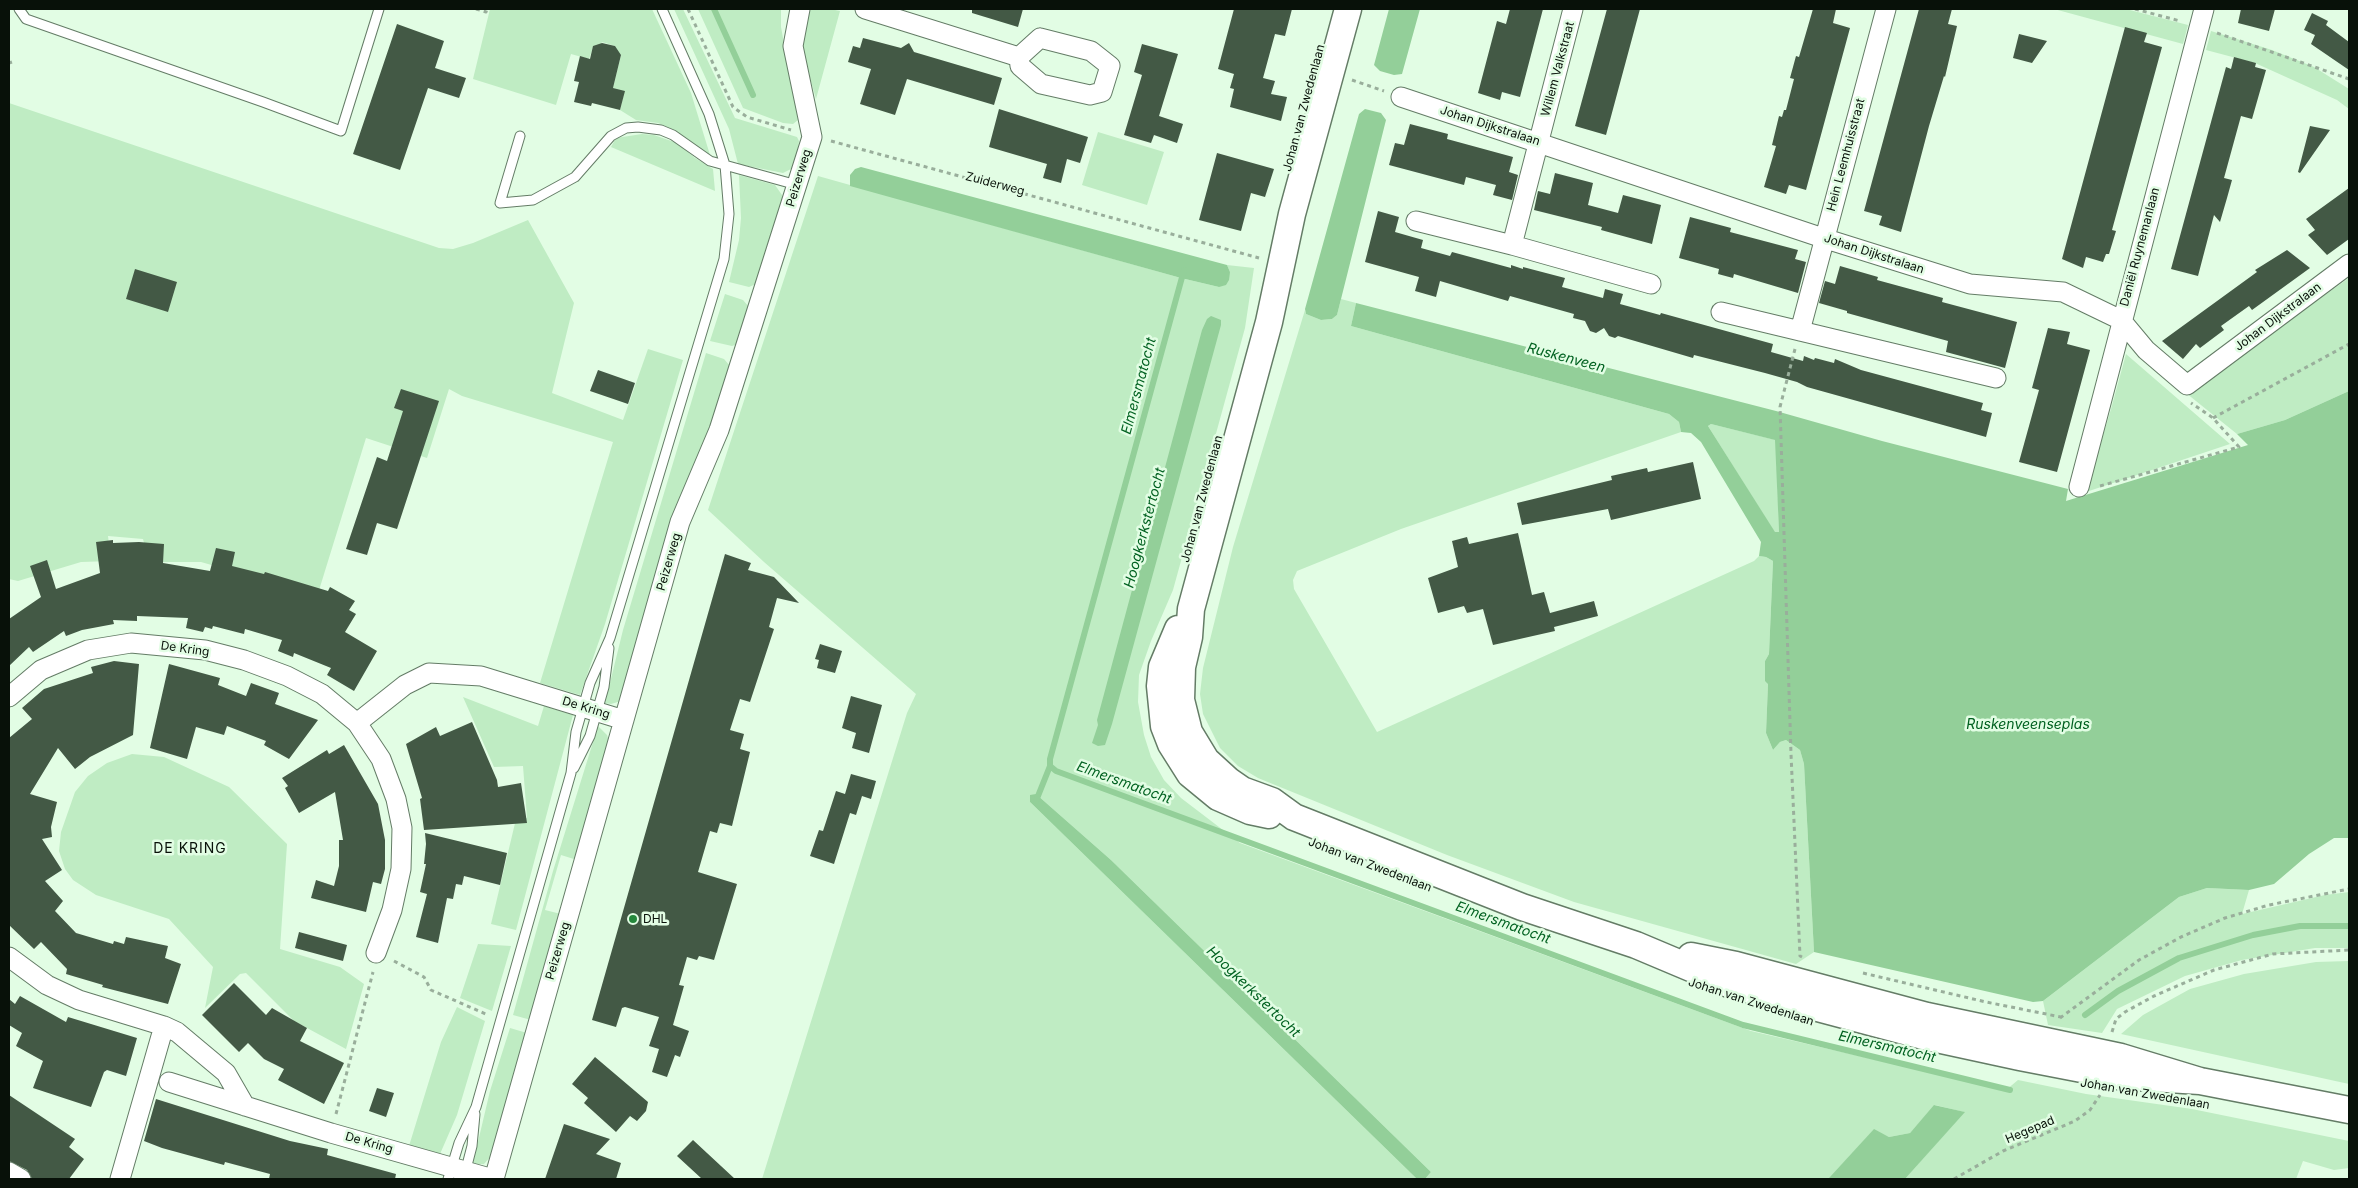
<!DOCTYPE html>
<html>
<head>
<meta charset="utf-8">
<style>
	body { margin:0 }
	#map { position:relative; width:2358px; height:1188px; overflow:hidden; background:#e2fde4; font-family:Inter,sans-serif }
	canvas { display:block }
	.frame { position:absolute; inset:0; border:10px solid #081109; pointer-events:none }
</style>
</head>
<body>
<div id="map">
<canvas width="2358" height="1188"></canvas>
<div class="frame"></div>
</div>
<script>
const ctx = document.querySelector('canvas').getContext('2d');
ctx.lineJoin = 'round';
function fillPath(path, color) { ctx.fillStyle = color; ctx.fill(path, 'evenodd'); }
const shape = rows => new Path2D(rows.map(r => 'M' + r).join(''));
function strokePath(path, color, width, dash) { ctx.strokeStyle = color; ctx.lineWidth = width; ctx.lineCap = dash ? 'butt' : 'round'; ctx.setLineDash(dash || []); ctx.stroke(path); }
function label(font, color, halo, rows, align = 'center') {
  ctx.font = font + ' Inter,sans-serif'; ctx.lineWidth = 5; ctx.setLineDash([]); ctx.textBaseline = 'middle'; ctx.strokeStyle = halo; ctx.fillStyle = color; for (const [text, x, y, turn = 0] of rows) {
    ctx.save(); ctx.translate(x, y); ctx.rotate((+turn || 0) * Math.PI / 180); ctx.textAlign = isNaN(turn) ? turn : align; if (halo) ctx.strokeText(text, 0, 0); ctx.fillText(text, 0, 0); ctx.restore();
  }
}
fillPath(shape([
	[490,9,652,9,691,93,710,155,670,128,658,123,636,120,620,110,624,94,623,91,613,88,621,55,616,53,615,46,602,42,598,48,593,47,589,59,571,54,556,105,473,79],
	[674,9,683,9,735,118,797,137,799,141,796,162,791,169,783,173,738,164,729,129],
	[698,9,781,9,781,27,798,120,793,124,783,123,743,108],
	[809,9,830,9,840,11,816,99,803,53,803,33],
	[2054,9,2126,9,2188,25,2183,44],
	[2211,31,2272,50,2314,67,2349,89,2349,109,2337,100,2255,63,2206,50],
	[9,103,439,248,453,249,473,243,528,220,574,303,552,393,623,420,648,349,683,360,605,624,580,695,540,683,613,442,462,396,449,389,427,458,366,438,316,600,229,570,201,562,149,562,143,539,108,536,111,561,81,562,18,581,9,579],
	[1098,132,1164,152,1147,205,1082,185],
	[642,134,654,135,677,143,695,158,713,169,715,191,611,147,616,138],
	[739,175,775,185,782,195,783,201,756,284,749,287,729,282,739,240,741,218],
	[818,176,1181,278,1219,287,1230,272,1227,265,1254,268,1245,328,1173,590,1151,641,1139,675,1138,702,1144,735,1151,757,1164,780,1181,798,1240,843,1751,1031,2006,1090,2018,1080,2086,1094,2192,1109,2349,1141,2349,1168,2334,1170,2303,1161,2296,1179,1905,1179,1964,1112,1935,1105,1910,1133,1889,1137,1874,1130,1828,1179,1425,1179,1431,1172,1111,860,1036,794,1030,802,1417,1179,762,1179,907,713,916,694,764,562,708,510],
	[2349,278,2349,391,2285,420,2237,434,2186,393],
	[725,294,743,300,749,307,738,344,732,346,710,341],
	[1341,299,1356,303,1351,326,1669,414,1679,422,1681,432,1401,529,1297,571,1293,580,1294,589,1377,732,1754,561,1759,556,1766,557,1773,561,1769,654,1765,661,1768,684,1766,733,1773,750,1780,742,1786,740,1800,750,1804,764,1814,952,1796,964,1574,902,1447,855,1258,778,1238,766,1220,748,1203,714,1200,694,1203,668,1233,547,1305,310,1306,314,1321,320,1332,319,1337,315],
	[706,353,724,359,730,366,621,701,611,704,605,703,623,630],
	[2126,354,2230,444,2086,492,2111,409],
	[1711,424,1776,440,1779,532,1775,533,1708,426],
	[463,697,538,726,544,706,573,715,516,930,491,924,516,819,527,818,523,766,494,767],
	[598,726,607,735,609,741,577,860,561,855,545,910,561,914,531,1020,513,1015,553,871],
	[132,754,164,757,229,787,287,844,280,949,340,967,364,984,346,1049,294,1021,246,973,240,974,205,1008,213,967,169,919,96,895,73,880,65,869,59,851,61,832,75,792,88,776,107,763],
	[2207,888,2249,890,2242,914,2325,895,2349,892,2349,948,2315,948,2242,960,2185,976,2117,1009,2102,1033,2048,1025,2043,1001,2179,897],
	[478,944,511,946,492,1011,460,998],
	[2349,961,2349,1084,2121,1034,2143,1015,2190,989,2244,974,2316,962],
	[457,1007,485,1021,457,1115,440,1154,409,1146,441,1042],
	[510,1028,527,1033,492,1155,484,1164,478,1164,473,1163,490,1091]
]), '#bfecc3');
fillPath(shape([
	[1389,9,1420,9,1402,74,1394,75,1380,71,1374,65],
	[1365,109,1381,113,1386,120,1337,315,1332,319,1321,320,1306,314,1305,309,1359,114],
	[861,167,1227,265,1230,272,1229,280,1226,285,1219,287,1181,278,850,186,850,175,855,169],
	[1356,303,1776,411,1882,441,2068,489,2066,501,2248,445,2237,434,2285,420,2349,391,2349,838,2334,838,2309,854,2274,884,2249,890,2207,888,2179,897,2043,1001,2033,1002,1814,952,1804,764,1800,750,1786,740,1780,742,1773,750,1766,733,1768,684,1765,681,1765,661,1769,654,1773,561,1766,557,1759,556,1761,542,1701,442,1691,433,1681,432,1679,422,1669,414,1351,326],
	[1711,424,1775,440,1779,532,1775,532,1708,426],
	[1211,316,1221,320,1221,325,1112,724,1105,745,1098,746,1092,743,1098,725,1097,720,1202,330,1207,319],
	[1036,794,1111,860,1431,1172,1425,1179,1417,1179,1030,802,1030,795],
	[1934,1105,1965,1112,1905,1179,1828,1179,1874,1129,1889,1137,1910,1133]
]), '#93cf99');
strokePath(shape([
	[714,9,753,95],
	[1184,270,1050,759,1050,766,1056,771,1743,1025,2010,1090],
	[1036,801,1050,766],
	[2085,1015,2118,991,2179,958,2253,935,2300,926,2349,926]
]), '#93cf99', 6);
fillPath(shape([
	[972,9,1023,9,1018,27,972,13],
	[1234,9,1292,9,1285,36,1275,34,1263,78,1275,81,1271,94,1287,97,1281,121,1230,107,1234,89,1230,88,1234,74,1218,69],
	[1510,9,1543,9,1520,97,1502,92,1500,100,1478,93,1497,21,1506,24],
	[1607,9,1640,9,1606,135,1575,126],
	[1813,9,1836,9,1833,23,1850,28,1806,190,1789,185,1786,194,1764,187,1776,146,1772,145,1779,116,1782,117,1784,110,1786,110,1794,79,1790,78,1796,56,1799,57],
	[1919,9,1952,9,1948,24,1957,26,1945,77,1944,76,1929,126,1901,232,1879,225,1882,216,1864,211],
	[2241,9,2275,9,2269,31,2238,23],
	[2312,13,2328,21,2326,25,2349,42,2349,70,2311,44,2315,35,2304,30],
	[397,24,444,41,435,68,466,78,459,98,428,88,400,170,353,154],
	[2125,27,2147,33,2144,42,2162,47,2112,230,2116,231,2109,254,2106,254,2103,262,2086,257,2083,268,2062,259],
	[2019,34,2047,41,2032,63,2013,58],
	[863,38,901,48,909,43,914,52,1002,78,994,105,907,79,895,115,860,104,871,69,848,62,853,46,860,48],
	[602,43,615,46,621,55,613,88,625,91,620,110,592,103,591,106,574,102,579,82,574,81,580,56,590,59,593,46],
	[1142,44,1178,54,1159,116,1183,124,1177,143,1154,135,1151,143,1124,135,1142,75,1134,72],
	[2234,57,2256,63,2255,67,2266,70,2252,119,2241,116,2224,178,2232,180,2227,198,2220,222,2214,215,2198,276,2171,269,2226,67,2231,69],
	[999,109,1088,137,1080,163,1067,159,1061,183,1043,178,1047,164,989,147],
	[1410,124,1448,134,1447,139,1513,157,1509,172,1518,175,1512,200,1493,195,1496,185,1466,177,1464,185,1389,165,1395,143,1404,145],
	[2310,126,2330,130,2300,173,2298,172],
	[1217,153,1274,169,1265,197,1251,193,1241,231,1199,220],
	[1555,173,1593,183,1588,205,1618,213,1623,195,1661,205,1652,244,1601,230,1602,227,1534,210,1538,191,1550,194],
	[2349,188,2349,239,2327,255,2308,235,2315,230,2306,219],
	[1378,211,1399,217,1395,232,1423,240,1421,248,1450,256,1452,252,1511,268,1511,265,1523,269,1523,267,1565,278,1562,287,1603,298,1605,289,1623,294,1620,304,1660,315,1661,313,1773,344,1771,352,1803,361,1804,356,1814,360,1815,358,1834,363,1835,359,1861,370,1983,403,1981,410,1992,413,1986,437,1807,387,1797,382,1765,373,1694,355,1693,358,1618,336,1615,338,1609,336,1604,328,1596,333,1590,331,1585,321,1573,318,1574,314,1510,296,1508,301,1440,281,1436,297,1415,291,1419,277,1365,262],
	[1690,217,1731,228,1730,232,1798,250,1795,259,1806,262,1798,293,1734,274,1733,278,1718,274,1719,269,1679,258],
	[2287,250,2310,268,2252,310,2249,306,2221,326,2224,330,2200,348,2196,344,2183,359,2162,341,2257,272,2255,270],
	[1840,266,1878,277,1877,280,1943,298,1942,302,2017,322,2005,368,1946,352,1948,341,1847,313,1847,311,1819,303,1825,281,1835,284],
	[135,269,177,282,168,312,126,299],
	[2048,328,2070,332,2067,344,2090,350,2057,472,2019,462,2039,390,2032,388],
	[598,370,635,383,628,404,590,391],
	[401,389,439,401,397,529,377,523,367,555,346,549,377,457,387,461,403,411,394,408],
	[1693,462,1701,499,1611,520,1608,509,1522,525,1517,503,1612,480,1611,476,1647,468,1648,472],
	[1518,533,1532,595,1544,592,1550,613,1594,601,1598,616,1554,627,1555,631,1493,645,1483,609,1467,613,1464,606,1438,613,1428,578,1458,567,1452,541,1467,537,1469,544],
	[113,540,113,543,139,542,164,544,163,563,210,571,216,548,235,552,232,566,264,574,265,572,328,591,330,587,355,601,349,610,356,614,345,632,377,651,354,691,327,675,331,668,294,653,293,657,278,651,282,640,245,629,244,634,213,626,212,629,205,627,203,632,186,628,188,618,137,616,137,621,113,620,114,624,82,630,66,636,64,631,33,652,29,647,9,666,9,619,41,597,30,566,47,560,56,589,100,573,96,542],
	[725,554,751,563,748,570,774,577,799,603,777,598,769,627,774,629,750,702,740,699,730,730,744,734,740,749,750,752,732,826,720,823,717,833,710,831,698,872,737,884,714,960,699,956,697,960,687,957,679,985,684,986,673,1025,689,1031,680,1057,675,1055,667,1077,652,1072,659,1049,649,1046,659,1017,625,1007,622,1008,616,1027,592,1020],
	[820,644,842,651,835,673,817,668,819,660,815,659],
	[114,661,139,664,133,735,90,757,75,769,58,748,30,794,57,802,51,827,52,837,42,839,62,870,45,881,63,901,55,911,76,933,113,944,114,941,124,944,126,937,168,946,165,958,181,964,168,1004,102,987,103,985,66,974,67,969,41,942,34,949,9,925,9,738,32,719,22,708,44,689,93,673,91,667],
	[169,664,220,678,218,685,246,696,251,683,279,693,275,704,318,720,289,759,264,745,266,741,227,726,224,735,196,727,187,759,150,748],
	[851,696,882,705,869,753,852,748,856,733,842,728],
	[472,722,497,780,498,787,521,783,527,823,424,830,420,799,422,798,406,744,436,727,440,736],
	[344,745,378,804,385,840,385,869,381,884,373,882,366,912,311,898,316,880,334,886,339,866,339,840,343,840,335,792,299,813,285,788,288,786,282,778,327,750,329,754],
	[851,774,876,781,871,799,862,796,856,815,850,813,834,864,810,856,819,830,823,831,836,791,845,794],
	[425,833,507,853,500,885,464,876,462,885,456,884,453,899,447,898,438,943,416,937,427,894,420,892,426,864,424,864,426,844],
	[299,932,347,945,343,961,295,948],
	[234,983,266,1015,272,1008,307,1028,300,1041,344,1063,324,1104,278,1080,284,1069,264,1059,248,1043,239,1052,202,1015],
	[20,996,66,1022,68,1017,137,1038,126,1076,107,1070,104,1072,91,1107,33,1088,43,1061,16,1046,22,1033,9,1025,9,999,15,1004],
	[595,1057,648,1102,646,1111,637,1121,630,1116,616,1132,584,1103,588,1098,572,1084],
	[377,1088,394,1093,386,1117,369,1111],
	[9,1095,75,1139,69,1147,84,1159,69,1179,32,1179,27,1170,9,1161],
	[156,1099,290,1141,328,1149,327,1155,396,1174,395,1179,269,1179,270,1174,225,1162,224,1165,162,1148,144,1141],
	[564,1124,610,1139,596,1154,621,1163,616,1179,545,1179],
	[693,1140,735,1179,702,1179,677,1156]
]), '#435945');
const service = shape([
	[19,9,26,19,263,102,341,131,379,9],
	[520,136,500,203,533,200,575,177,611,136,626,128,638,127,661,130,673,135,710,161,797,185],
	[574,768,590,736,604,687,609,648],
	[465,1173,472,1146,475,1114],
	[448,1179,459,1143,476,1107,501,1019,571,773,576,732,590,683,610,638,724,259,729,214,725,165,709,114,662,9]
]);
const minor = shape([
	[865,9,1019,57],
	[1040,38,1091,51,1110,66,1102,92,1090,95,1041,84,1020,66,1019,57,1040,38],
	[1401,97,1823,238,1970,284,2063,292,2121,320,2146,350,2187,385,2349,264],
	[1416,221,1512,245,1651,284],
	[1512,245,1573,9],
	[1721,312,1996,378],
	[1800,331,1886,9],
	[2079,487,2204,9],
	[9,697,41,670,88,650,131,643,205,650,244,660,287,676,322,694,357,723,381,759,396,799,402,828,401,869,392,910,376,953],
	[357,723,405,685,429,673,481,676,624,720],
	[9,957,47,985,79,1000,164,1026,177,1032,226,1073,245,1106],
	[169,1082,331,1133,493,1179],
	[9,1172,21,1179],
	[120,1179,164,1026],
	[494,1179,680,522,719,430,812,137,793,46,800,9]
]);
const secondary = shape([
	[1348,9,1292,214,1269,322,1191,609,1189,637,1182,667,1181,700,1189,732,1206,760,1229,781,1242,790,1272,801,1294,817,1522,907,1636,945,1731,985,1923,1036,2020,1057,2118,1076,2200,1081],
	[1178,629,1162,667,1160,686,1164,726,1171,744,1190,774,1218,797,1250,811,1269,815],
	[1691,956,1736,965,1927,1016,2121,1057,2200,1081,2349,1110]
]);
strokePath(service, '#647c66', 11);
strokePath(minor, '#647c66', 21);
strokePath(secondary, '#647c66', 29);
strokePath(shape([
	[476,9,486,12,487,9],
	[688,9,733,107,747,117,791,130],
	[2135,9,2180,21],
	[2217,33,2349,79],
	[9,63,12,62],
	[1352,80,1384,91],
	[831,141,1259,258],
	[1795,349,1780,407,1791,754,1800,956,1802,957],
	[2213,418,2349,344],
	[2100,486,2239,447,2213,418,2191,403],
	[394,961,424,977,431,990,488,1015],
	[1863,973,1986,1002,2061,1017],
	[2060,1018,2139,960,2181,937,2225,918,2269,905,2349,889],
	[2112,1032,2116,1019,2125,1012,2154,996,2214,970,2273,954,2349,950],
	[336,1114,373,972],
	[1954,1179,2003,1151,2075,1121,2090,1110,2100,1095]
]), '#99ae9b', 3, [4, 4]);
strokePath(service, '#fff', 9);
strokePath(minor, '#fff', 19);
strokePath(secondary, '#fff', 26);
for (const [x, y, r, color] of [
	[633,919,5,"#24873b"]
]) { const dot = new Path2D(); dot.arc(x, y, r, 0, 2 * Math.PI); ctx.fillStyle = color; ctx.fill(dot); strokePath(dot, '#e2fde4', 2); }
label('12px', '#081109', '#e2fde4', [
	["Willem Valkstraat",1558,69,-75],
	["Johan van Zwedenlaan",1304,108,-75],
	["Johan Dijkstralaan",1490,126,18],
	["Hein Leemhuisstraat",1846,155,-75],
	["Peizerweg",799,178,-73],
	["Zuiderweg",995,184,15],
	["Daniël Ruynemanlaan",2140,247,-75],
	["Johan Dijkstralaan",1874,254,18],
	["Johan Dijkstralaan",2278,317,-37],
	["Johan van Zwedenlaan",1202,499,-75],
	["Peizerweg",669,562,-74],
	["De Kring",185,649,8],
	["De Kring",586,708,17],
	["Johan van Zwedenlaan",1370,865,21],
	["Peizerweg",558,951,-74],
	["Johan van Zwedenlaan",1751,1002,18],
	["Johan van Zwedenlaan",2145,1094,10],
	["Hegepad",2030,1130,-23],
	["De Kring",369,1143,16]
]);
label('12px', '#081109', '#e2fde4', [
	["DHL",643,919]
], 'left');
label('italic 14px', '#006120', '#e2fde4', [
	["Ruskenveen",1566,358,15],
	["Elmersmatocht",1139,386,-75],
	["Hoogkerkstertocht",1145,528,-75],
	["Ruskenveenseplas",2028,725],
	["Elmersmatocht",1124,783,20],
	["Elmersmatocht",1503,923,20],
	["Hoogkerkstertocht",1253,992,44],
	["Elmersmatocht",1887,1047,13]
]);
ctx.letterSpacing = '1px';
label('14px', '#081109', '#e2fde4', [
	["DE KRING",190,849]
]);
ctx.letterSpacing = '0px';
</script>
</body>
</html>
